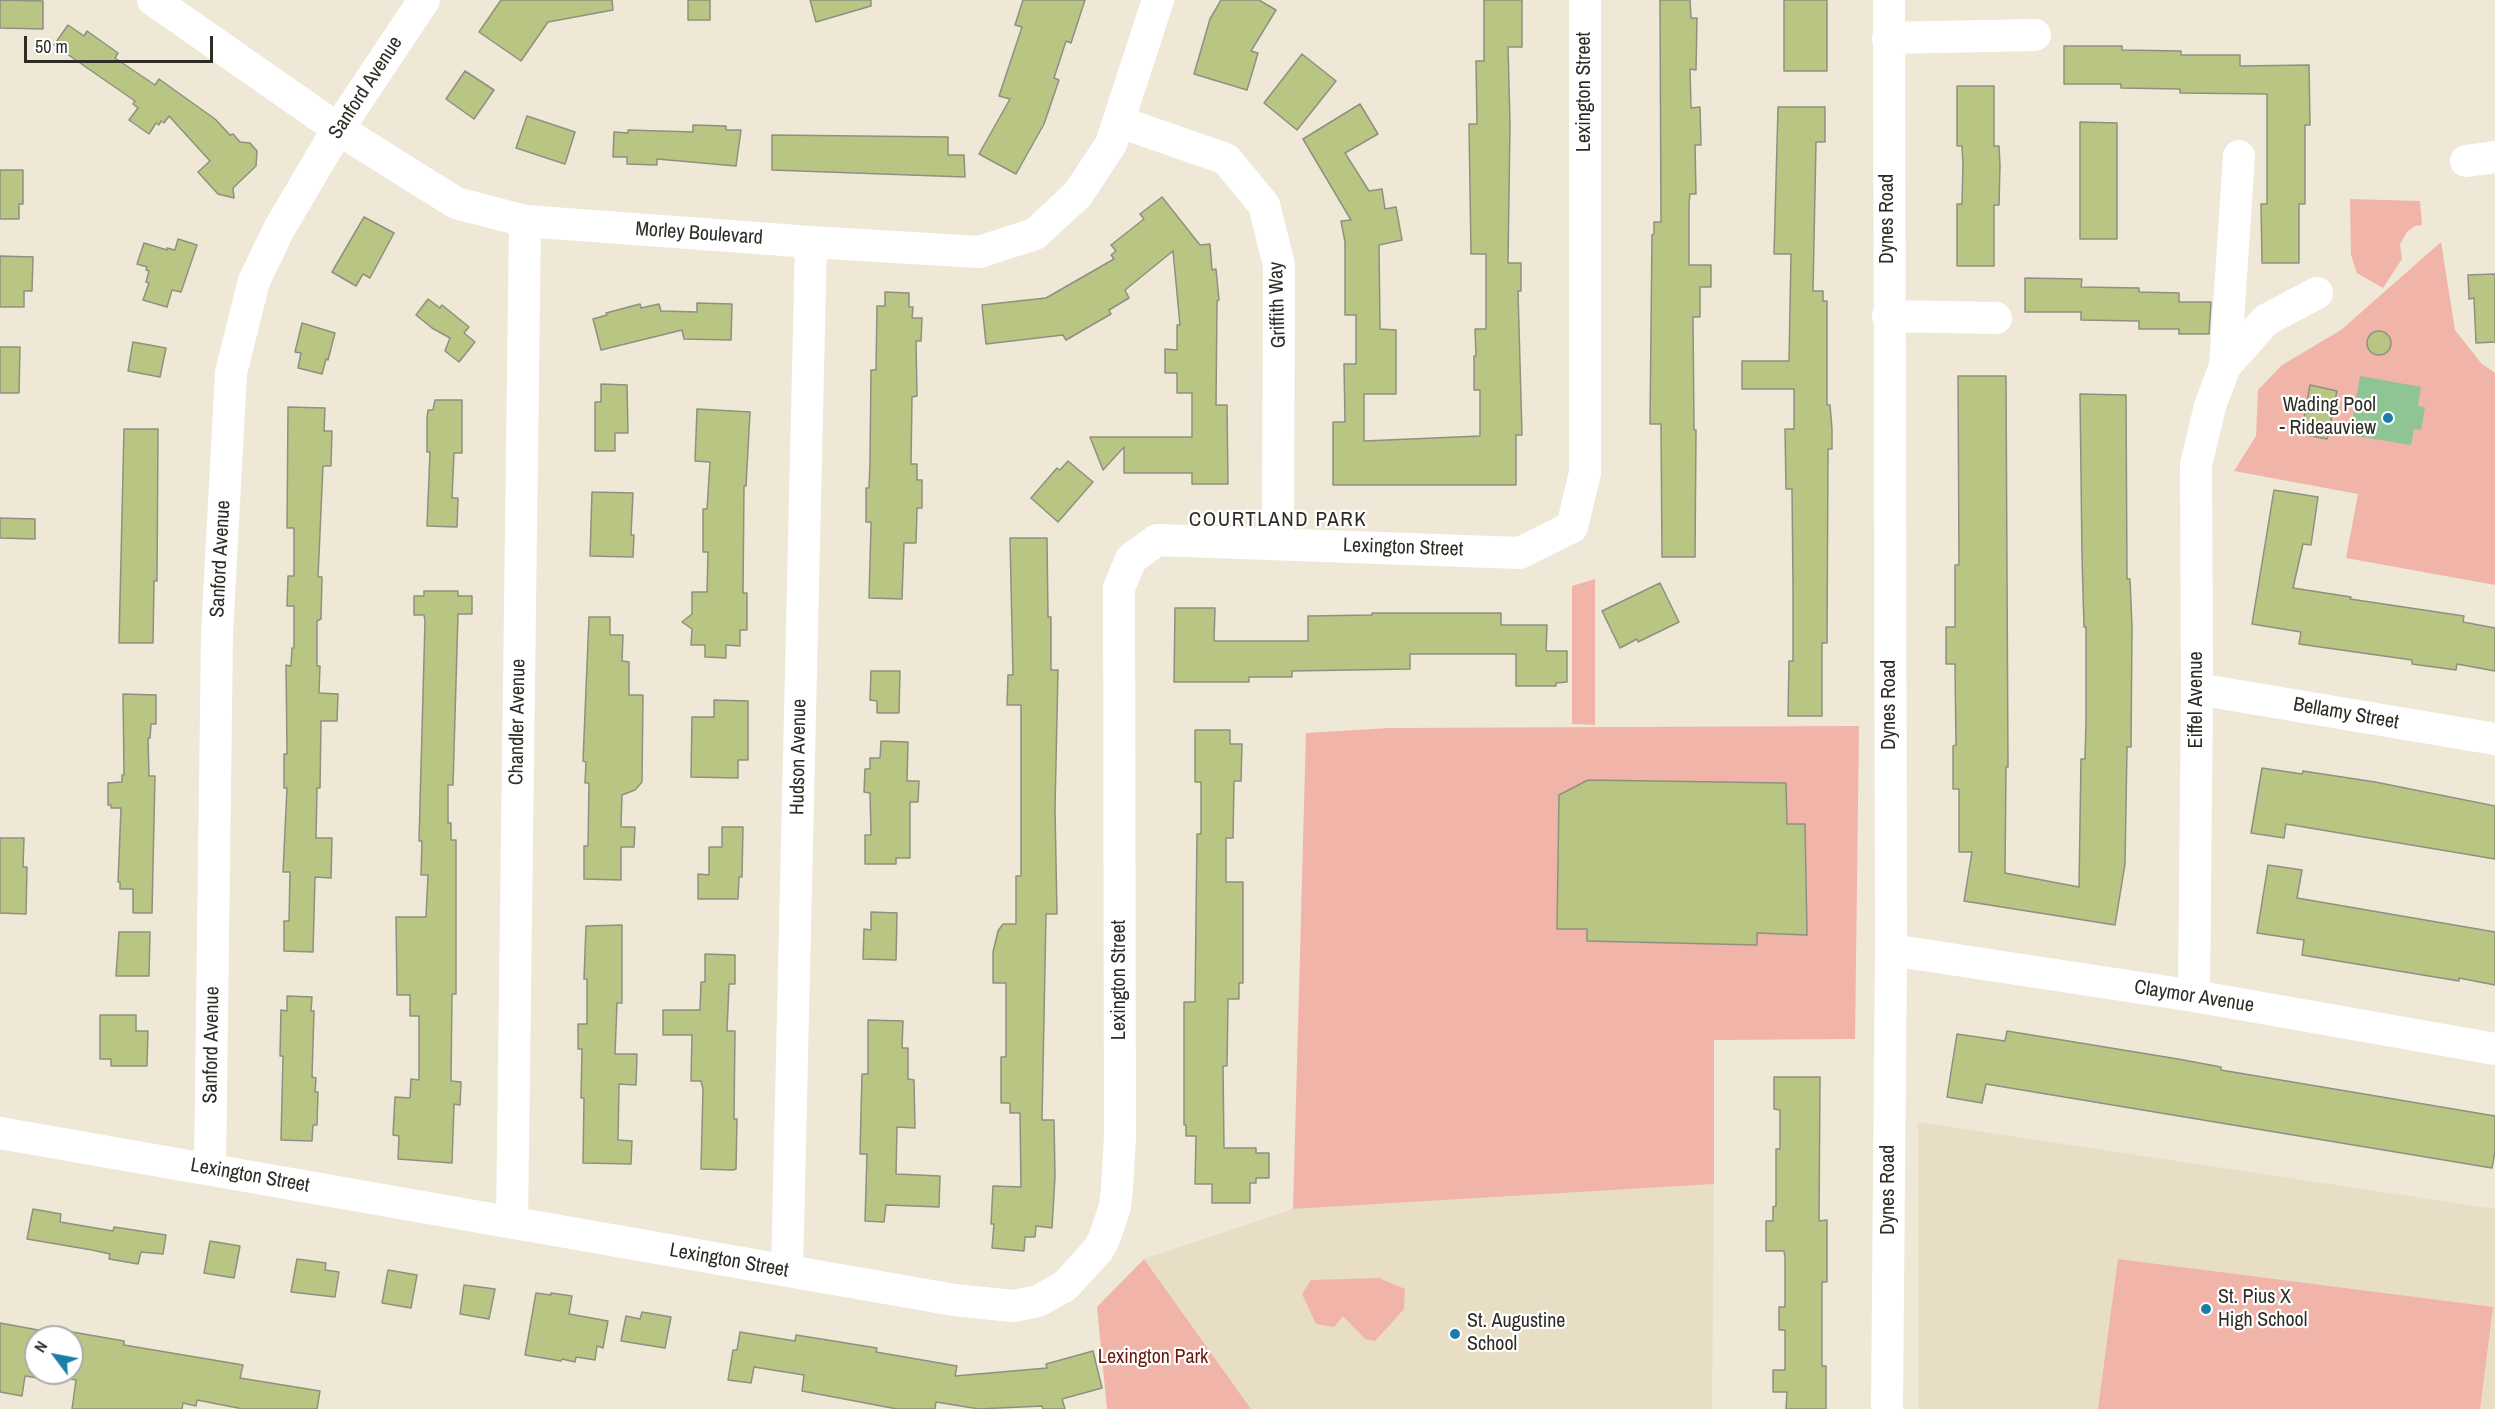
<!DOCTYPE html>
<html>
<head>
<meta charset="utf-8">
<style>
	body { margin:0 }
	#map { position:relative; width:2495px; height:1409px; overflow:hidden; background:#efe8d6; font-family:"Archivo Narrow",sans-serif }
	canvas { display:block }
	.north { position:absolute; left:24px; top:1325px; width:60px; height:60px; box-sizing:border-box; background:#fff; border:2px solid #acaba8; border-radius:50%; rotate:302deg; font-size:16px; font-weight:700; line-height:24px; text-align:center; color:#2f2c25 }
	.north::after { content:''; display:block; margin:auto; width:21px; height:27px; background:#1c7da9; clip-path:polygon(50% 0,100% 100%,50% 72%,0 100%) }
	.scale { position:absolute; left:24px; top:36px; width:189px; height:27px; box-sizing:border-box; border:3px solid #2f2c25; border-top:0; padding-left:8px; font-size:18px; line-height:21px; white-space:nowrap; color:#2f2c25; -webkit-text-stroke:4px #fff; paint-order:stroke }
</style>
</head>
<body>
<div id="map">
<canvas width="2495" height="1409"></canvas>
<div class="north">N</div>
<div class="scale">50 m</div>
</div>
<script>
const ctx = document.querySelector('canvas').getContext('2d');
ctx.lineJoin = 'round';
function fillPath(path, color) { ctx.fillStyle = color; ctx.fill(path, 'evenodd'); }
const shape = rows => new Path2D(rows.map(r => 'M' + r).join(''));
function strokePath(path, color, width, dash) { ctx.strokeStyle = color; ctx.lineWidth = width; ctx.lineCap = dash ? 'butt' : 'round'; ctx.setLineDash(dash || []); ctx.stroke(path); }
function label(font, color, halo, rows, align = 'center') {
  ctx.font = font + ' "Archivo Narrow",sans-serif'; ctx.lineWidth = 4.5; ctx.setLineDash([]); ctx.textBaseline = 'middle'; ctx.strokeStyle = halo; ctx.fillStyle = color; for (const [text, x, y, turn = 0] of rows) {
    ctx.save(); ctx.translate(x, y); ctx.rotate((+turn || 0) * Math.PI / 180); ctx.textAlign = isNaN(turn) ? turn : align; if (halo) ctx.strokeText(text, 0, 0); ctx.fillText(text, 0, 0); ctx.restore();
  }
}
fillPath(shape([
	[1918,1122,2495,1209,2495,1409,1918,1409],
	[1714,1184,1712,1409,1251,1409,1144,1259,1293,1209]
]), '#e8dec5');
fillPath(shape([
	[2350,199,2420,201,2422,225,2415,226,2407,232,2400,244,2402,259,2383,288,2357,273,2351,255],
	[2441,242,2455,330,2481,363,2495,373,2495,585,2346,558,2358,494,2234,471,2256,436,2258,390,2282,365,2341,330],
	[1595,579,1595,725,1572,724,1572,586],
	[1859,726,1855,1039,1714,1040,1714,1184,1293,1209,1306,733,1389,728],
	[1144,1259,1251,1409,1107,1409,1097,1307],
	[2118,1259,2493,1307,2480,1409,2098,1409],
	[1379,1278,1405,1289,1404,1309,1375,1341,1365,1339,1343,1316,1334,1327,1316,1324,1302,1294,1311,1280]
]), '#f1b4a8');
fillPath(shape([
	[2360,376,2421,387,2418,406,2425,407,2421,430,2414,429,2411,445,2350,435]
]), '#8fc594');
const building = shape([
	[0,0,43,1,43,29,0,28,0,0],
	[501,0,612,0,613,10,548,22,521,61,479,32,501,0],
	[688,0,710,0,710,20,688,20,688,0],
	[810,0,871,0,871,6,816,22,810,0],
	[1023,0,1085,0,1071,43,1066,41,1054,78,1059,80,1044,124,1016,174,979,154,1010,99,999,96,1022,27,1015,25,1023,0],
	[1221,0,1259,0,1276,10,1251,51,1258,53,1247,90,1194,74,1210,19,1221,0],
	[1484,0,1522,0,1522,47,1508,47,1510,124,1508,263,1521,263,1521,291,1518,291,1522,435,1516,435,1516,485,1333,485,1333,422,1345,422,1344,364,1356,364,1356,315,1345,315,1345,242,1341,221,1351,220,1303,139,1360,104,1378,134,1345,153,1369,191,1382,189,1385,209,1396,207,1402,240,1379,245,1380,329,1396,330,1396,394,1364,394,1364,441,1480,436,1480,390,1474,390,1474,356,1476,356,1475,329,1486,329,1486,254,1471,254,1469,124,1477,124,1476,61,1484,61,1484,0],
	[1660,0,1690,0,1691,18,1697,18,1696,70,1690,69,1691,108,1700,107,1701,145,1695,145,1696,194,1690,194,1689,203,1689,265,1711,265,1711,287,1700,287,1700,317,1693,317,1694,430,1696,430,1695,557,1662,557,1661,424,1650,424,1652,235,1654,234,1654,222,1661,222,1660,0],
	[1784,0,1827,0,1827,71,1784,71,1784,0],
	[68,25,84,36,87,31,118,53,115,58,155,85,159,79,215,119,230,135,233,134,240,142,250,143,257,151,256,166,233,188,234,198,218,194,198,172,210,161,169,116,164,123,161,121,159,125,156,123,149,134,129,120,138,108,133,104,135,101,54,45,68,25],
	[2064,46,2122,46,2122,50,2181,51,2181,55,2240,55,2240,66,2309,65,2310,125,2305,125,2305,204,2299,204,2299,263,2262,263,2261,204,2267,204,2267,94,2180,93,2180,89,2121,88,2121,84,2064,84,2064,46],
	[1302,54,1336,81,1297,130,1264,103,1302,54],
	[465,71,494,90,474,119,446,99,465,71],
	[1957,86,1994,86,1994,146,1999,146,2000,165,1999,205,1994,205,1994,266,1957,266,1957,204,1962,204,1963,165,1962,146,1957,146,1957,86],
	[1778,107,1825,107,1825,142,1816,142,1813,291,1823,291,1823,301,1827,301,1827,405,1830,405,1832,429,1832,449,1828,449,1827,643,1822,643,1822,716,1788,716,1789,661,1793,661,1793,585,1792,489,1786,489,1785,429,1794,429,1794,389,1742,389,1742,361,1789,361,1791,254,1774,254,1778,107],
	[527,116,575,132,565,164,516,148,527,116],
	[2080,122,2117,123,2117,239,2080,239,2080,122],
	[693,125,726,126,726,130,741,130,736,166,657,159,657,165,627,164,627,157,613,157,614,132,628,133,628,130,693,132,693,125],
	[772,135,948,137,948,155,964,155,965,177,772,170,772,135],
	[0,170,23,170,23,204,19,204,19,219,0,219,0,170],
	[1162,197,1200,245,1210,244,1212,270,1216,269,1219,300,1217,301,1216,405,1227,405,1228,484,1192,484,1192,473,1124,473,1124,447,1103,470,1090,437,1192,437,1192,393,1177,393,1177,373,1165,373,1165,349,1177,350,1177,325,1180,325,1173,251,1125,290,1129,298,1109,310,1111,314,1066,340,1063,335,986,344,982,305,1046,298,1114,259,1111,255,1116,251,1111,245,1144,219,1140,214,1162,197],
	[364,217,394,233,370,278,363,274,356,286,332,272,364,217],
	[178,239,197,245,181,292,172,290,167,307,143,300,149,283,146,282,149,271,146,270,147,267,137,264,144,243,167,250,167,248,175,250,178,239],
	[0,256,33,257,32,291,24,291,24,307,0,307,0,256],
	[2495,274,2495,342,2476,343,2474,298,2469,299,2468,275,2495,274],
	[2025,278,2082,279,2081,287,2139,288,2139,292,2179,293,2179,302,2211,302,2209,334,2179,334,2179,329,2139,329,2139,321,2081,320,2081,312,2025,312,2025,278],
	[885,292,909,293,909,307,913,307,912,318,922,318,921,341,916,341,917,396,912,397,911,464,917,464,917,480,922,480,922,508,917,508,916,543,904,543,902,599,869,598,871,526,871,522,866,522,866,488,869,488,870,462,871,370,876,370,877,306,885,306,885,292],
	[428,299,440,308,442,305,469,327,464,333,475,342,459,362,445,351,450,338,432,328,416,315,428,299],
	[697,303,732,304,731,340,684,339,682,330,601,350,593,319,607,315,606,313,640,304,641,308,659,304,661,311,697,312,697,303],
	[302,323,335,333,328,360,326,359,322,374,298,368,301,353,295,352,302,323],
	'2367 343a12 12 0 1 1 24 0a12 12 0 1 1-24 0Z',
	[133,342,166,348,160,377,128,371,133,342],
	[0,347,20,347,19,393,0,393,0,347],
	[1958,376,2006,376,2008,767,2006,767,2005,873,2079,887,2081,759,2085,759,2086,722,2086,627,2084,627,2082,556,2080,394,2126,395,2127,579,2130,579,2132,627,2131,747,2127,747,2125,864,2115,925,1964,901,1972,852,1959,852,1959,789,1953,789,1953,746,1956,745,1955,664,1946,664,1946,627,1955,627,1955,565,1959,565,1958,376],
	[601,384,627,385,628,433,615,433,615,451,595,451,595,402,601,402,601,384],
	[2310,385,2337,391,2327,439,2301,434,2310,385],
	[435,400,462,400,462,453,454,453,452,498,458,498,457,527,427,526,430,452,427,452,427,418,428,410,433,410,435,400],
	[288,407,325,408,324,431,332,431,331,466,323,466,318,577,322,577,321,619,317,621,317,666,320,666,319,693,338,694,337,721,321,721,320,788,317,788,316,838,332,838,331,878,315,877,313,952,284,951,284,921,289,921,290,872,283,872,287,788,284,788,284,754,287,754,286,665,291,666,292,648,294,648,294,606,287,606,288,576,294,576,294,528,287,528,288,407],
	[697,409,750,412,746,486,744,486,743,593,747,593,747,630,740,630,740,646,726,645,726,658,705,657,705,645,691,645,692,629,682,622,692,614,692,592,707,592,708,552,703,552,703,509,707,509,710,462,695,461,697,409],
	[124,429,158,429,157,581,154,581,153,643,119,643,124,429],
	[1068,461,1093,482,1058,522,1031,498,1057,468,1060,470,1068,461],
	[2274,490,2318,497,2311,545,2303,544,2293,588,2351,597,2350,599,2464,616,2463,622,2495,628,2495,671,2457,664,2456,670,2412,664,2412,660,2299,644,2301,632,2252,624,2274,490],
	[592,492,633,493,631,535,634,535,633,557,590,556,592,492],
	[0,518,35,519,35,539,0,538,0,518],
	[1010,538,1047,538,1048,617,1051,617,1051,670,1058,670,1055,809,1057,914,1046,914,1042,1120,1054,1120,1055,1176,1052,1228,1036,1226,1035,1237,1025,1237,1024,1251,992,1248,994,1224,991,1224,993,1186,1021,1187,1020,1113,1010,1113,1010,1103,1001,1103,1001,1057,1006,1057,1006,983,993,983,993,952,998,931,1003,924,1016,924,1016,876,1021,876,1021,705,1007,705,1008,675,1013,675,1010,538],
	[1660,583,1679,622,1638,642,1637,639,1620,648,1602,611,1660,583],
	[424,591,458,591,458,596,472,596,472,614,458,614,453,785,448,785,448,823,451,823,451,840,456,840,456,994,452,994,451,1081,461,1082,460,1105,454,1104,452,1163,398,1159,399,1136,393,1135,395,1097,410,1098,411,1079,419,1080,419,1016,410,1016,410,995,397,995,396,917,426,917,428,875,421,875,422,841,419,841,425,621,424,615,414,615,414,596,424,596,424,591],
	[1175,608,1215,608,1214,641,1308,641,1308,616,1372,615,1372,613,1501,613,1501,625,1547,625,1546,651,1567,651,1567,682,1556,683,1556,686,1516,686,1516,654,1410,654,1410,669,1292,671,1292,677,1249,677,1249,682,1174,682,1175,608],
	[589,617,610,617,610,635,623,635,622,661,629,662,629,695,643,695,642,782,635,790,622,795,621,827,635,827,634,847,621,847,621,880,584,879,584,846,588,846,589,783,585,783,586,762,583,761,589,617],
	[871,671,900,671,899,713,877,713,877,701,870,700,871,671],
	[123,694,156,695,156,724,151,724,150,738,148,738,149,776,155,776,152,913,133,913,133,889,120,889,120,882,118,882,121,808,111,808,111,805,108,805,108,783,122,782,122,775,124,775,123,694],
	[714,700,748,701,748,760,738,760,738,778,691,777,692,717,714,717,714,700],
	[1195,730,1230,730,1230,744,1242,744,1241,781,1234,781,1233,838,1226,838,1226,882,1243,882,1243,983,1239,983,1239,999,1228,999,1227,1066,1223,1066,1224,1148,1256,1148,1256,1153,1269,1153,1269,1178,1256,1178,1256,1183,1250,1183,1250,1203,1212,1203,1212,1184,1195,1184,1196,1136,1186,1136,1186,1125,1184,1125,1184,1002,1195,1002,1197,834,1201,834,1201,782,1195,782,1195,730],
	[881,741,908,742,907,781,919,781,918,802,910,802,910,858,896,858,896,864,865,864,865,835,871,835,870,793,864,792,865,769,870,769,870,758,880,758,881,741],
	[2262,768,2302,774,2303,771,2375,782,2495,806,2495,859,2286,824,2284,838,2251,833,2262,768],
	[1588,780,1786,783,1787,824,1805,824,1807,935,1757,933,1757,945,1587,941,1587,929,1557,929,1559,795,1588,780],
	[722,827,743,827,742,877,739,877,738,899,698,899,698,874,709,875,709,847,722,847,722,827],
	[0,838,24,838,23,867,27,867,26,914,0,913,0,838],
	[2268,865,2302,870,2297,898,2495,932,2495,985,2459,978,2459,981,2302,955,2304,940,2257,933,2268,865],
	[871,912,897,913,896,960,863,959,864,929,871,930,871,912],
	[622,925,622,1003,617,1003,615,1054,637,1054,636,1085,619,1084,618,1140,632,1141,631,1164,583,1163,584,1098,581,1098,582,1049,578,1049,578,1024,587,1024,587,979,584,979,586,926,622,925],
	[119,932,150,932,149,976,116,976,119,932],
	[705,954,735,955,735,984,729,984,727,1031,735,1031,734,1119,737,1119,736,1169,733,1170,701,1169,703,1089,701,1081,691,1081,692,1035,663,1035,663,1010,700,1010,701,982,705,982,705,954],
	[287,996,312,997,311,1011,314,1011,312,1077,316,1078,315,1092,318,1092,317,1125,313,1125,312,1141,281,1140,283,1056,280,1056,281,1010,287,1011,287,996],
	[100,1015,136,1015,136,1031,148,1031,147,1066,111,1066,111,1059,100,1059,100,1015],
	[868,1020,903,1021,902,1048,908,1048,908,1079,914,1080,915,1128,897,1127,896,1174,940,1176,939,1207,886,1205,884,1222,865,1221,867,1154,860,1154,862,1074,868,1074,868,1020],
	[2007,1031,2178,1059,2221,1067,2221,1070,2495,1116,2495,1152,2492,1168,1986,1084,1982,1103,1947,1097,1957,1034,2005,1041,2007,1031],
	[1774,1077,1820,1077,1819,1221,1827,1220,1827,1282,1822,1282,1822,1366,1826,1366,1826,1409,1786,1409,1787,1392,1773,1392,1773,1370,1785,1370,1785,1330,1779,1330,1779,1307,1785,1307,1785,1258,1784,1251,1766,1251,1766,1221,1773,1221,1773,1207,1776,1206,1776,1149,1780,1149,1780,1110,1774,1109,1774,1077],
	[33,1209,61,1214,60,1222,113,1231,114,1227,166,1235,163,1254,141,1252,138,1264,109,1259,110,1254,92,1250,27,1239,33,1209],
	[210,1241,240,1246,234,1278,204,1273,210,1241],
	[297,1259,326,1263,325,1270,339,1272,335,1297,291,1292,297,1259],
	[388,1270,417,1275,411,1308,382,1303,388,1270],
	[464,1285,495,1289,489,1319,460,1314,464,1285],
	[536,1293,551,1295,551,1293,572,1296,569,1314,608,1321,603,1348,597,1346,595,1360,576,1357,575,1362,562,1359,561,1361,525,1355,536,1293],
	[642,1312,671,1317,665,1348,621,1341,626,1316,640,1319,642,1312],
	[0,1323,60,1334,61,1330,124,1341,124,1345,243,1365,240,1378,320,1391,317,1409,243,1409,197,1400,196,1406,183,1403,182,1409,72,1409,76,1380,41,1373,72,1373,72,1337,36,1337,38,1378,25,1376,22,1396,0,1392,0,1323],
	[740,1332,795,1341,796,1335,877,1348,876,1352,957,1366,955,1376,1047,1368,1046,1364,1093,1351,1102,1388,1062,1399,1065,1409,1043,1409,1042,1406,979,1409,936,1402,935,1409,897,1409,802,1391,804,1375,754,1367,751,1383,728,1380,733,1350,737,1350,740,1332]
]);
fillPath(building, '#b8c583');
strokePath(building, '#8e9181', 1.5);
strokePath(shape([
	[153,0,338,129,456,203,525,221,811,242,979,252,1035,234,1078,194,1111,144,1158,0],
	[1888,38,2035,35],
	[1120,122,1226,159,1264,205,1279,265,1278,543],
	[2466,161,2495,157],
	[1888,316,1996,318],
	[2225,366,2239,156],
	[2197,689,2495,739],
	[1891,950,2194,996,2495,1049],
	[2194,996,2197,689,2196,465,2210,406,2225,366,2266,320,2317,293],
	[0,1133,954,1300,1013,1306,1038,1301,1065,1286,1098,1250,1104,1239,1115,1207,1117,1188,1120,1137,1119,588,1131,559,1157,540,1520,553,1572,527,1585,473,1585,0],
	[210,1169,217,633,231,373,254,281,279,229,338,129,424,0],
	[512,1223,525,221],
	[787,1271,811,242],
	[1887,1409,1891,950,1889,0]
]), '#fff', 32);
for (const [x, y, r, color] of [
	[2388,418,6,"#1c7da9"],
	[2206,1309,6,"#1c7da9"],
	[1455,1334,6,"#1c7da9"]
]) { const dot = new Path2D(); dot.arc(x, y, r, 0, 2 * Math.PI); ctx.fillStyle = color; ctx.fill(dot); strokePath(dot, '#fff', 2); }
label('20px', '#2f2c25', '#fff', [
	["Sanford Avenue",366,88,-57],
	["Lexington Street",1585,92,-90],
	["Dynes Road",1888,219,-90],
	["Morley Boulevard",699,234,4],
	["Griffith Way",1278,305,-92],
	["Lexington Street",1403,548,2],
	["Sanford Avenue",221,559,-87],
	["Eiffel Avenue",2197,700,-90],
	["Dynes Road",1890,705,-90],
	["Bellamy Street",2346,714,10],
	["Chandler Avenue",518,722,-89],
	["Hudson Avenue",799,757,-89],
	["Lexington Street",1120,980,-90],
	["Claymor Avenue",2194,997,9],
	["Sanford Avenue",212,1045,-89],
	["Lexington Street",250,1176,10],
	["Dynes Road",1889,1190,-90],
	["Lexington Street",729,1261,10]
]);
label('20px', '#2f2c25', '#fff', [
	["Wading Pool",2376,406,"right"],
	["- Rideauview",2376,429,"right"],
	["St. Pius X",2218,1298],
	["High School",2218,1321],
	["St. Augustine",1467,1322],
	["School",1467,1345]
], 'left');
label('20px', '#6c180c', '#fff', [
	["Lexington Park",1153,1358]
]);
ctx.letterSpacing = '1.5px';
label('21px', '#2f2c25', '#fff', [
	["COURTLAND PARK",1278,520]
]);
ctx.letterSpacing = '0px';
</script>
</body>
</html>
